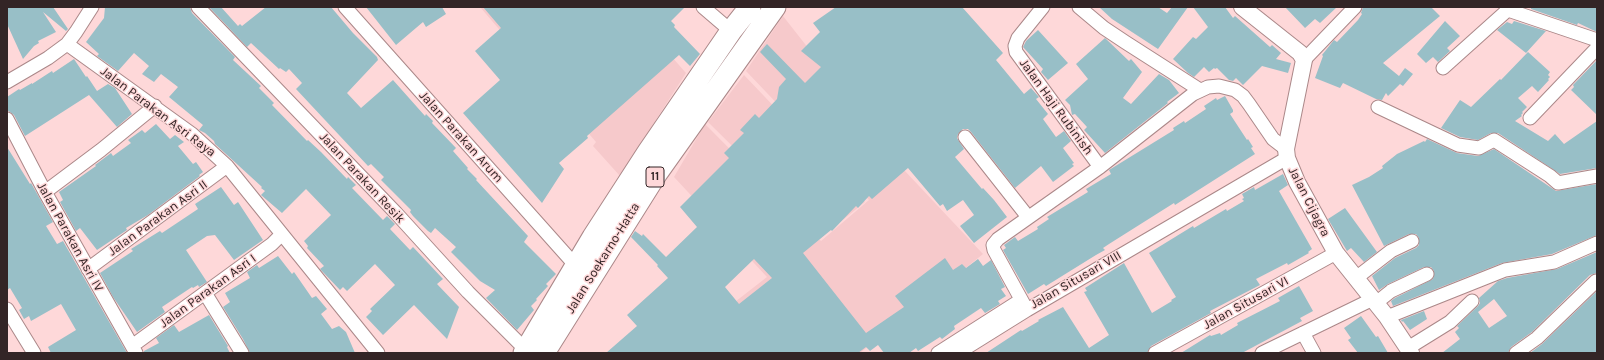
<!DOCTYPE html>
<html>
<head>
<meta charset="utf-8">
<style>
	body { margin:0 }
	#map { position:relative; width:1604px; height:360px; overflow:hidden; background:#fed8d9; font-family:Karla,sans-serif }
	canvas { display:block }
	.frame { position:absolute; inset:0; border:8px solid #332526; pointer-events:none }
</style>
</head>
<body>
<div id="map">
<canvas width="1604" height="360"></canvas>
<div class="frame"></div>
</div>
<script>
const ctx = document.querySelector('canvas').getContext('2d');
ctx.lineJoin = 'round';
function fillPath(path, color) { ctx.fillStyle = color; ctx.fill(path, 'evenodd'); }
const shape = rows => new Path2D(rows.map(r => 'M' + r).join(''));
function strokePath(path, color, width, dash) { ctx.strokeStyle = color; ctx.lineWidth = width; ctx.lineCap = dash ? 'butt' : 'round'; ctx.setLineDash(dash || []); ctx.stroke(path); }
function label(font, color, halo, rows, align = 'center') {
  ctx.font = font + ' Karla,sans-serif'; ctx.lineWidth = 3; ctx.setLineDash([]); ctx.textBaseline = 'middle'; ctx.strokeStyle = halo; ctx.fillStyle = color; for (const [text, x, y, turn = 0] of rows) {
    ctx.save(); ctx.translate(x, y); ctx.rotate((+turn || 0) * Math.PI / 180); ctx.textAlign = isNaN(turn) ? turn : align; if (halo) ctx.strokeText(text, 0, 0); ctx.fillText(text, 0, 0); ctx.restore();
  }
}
fillPath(shape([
	[480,7,628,7,686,73,620,176,593,146,596,142],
	[783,16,904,170,983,254,860,353,731,353,704,326,767,277,674,177,705,124,821,241,869,200,746,71],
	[744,75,865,202,823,236,708,122]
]), '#f6c9cb');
fillPath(shape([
	[7,7,53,7,68,29,66,31,43,12,56,32,38,41,39,43,34,46,23,59,7,24],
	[105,7,190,7,192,13,235,57,233,60,261,86,259,88,274,103,272,105,307,141,308,140,321,152,347,179,348,177,356,185,352,188,383,220,387,216,395,224,390,229,410,250,413,247,443,279,437,284,459,307,447,339,414,305,383,335,366,317,372,311,370,309,395,285,375,264,347,291,343,287,340,290,320,269,324,266,307,248,308,246,304,241,331,215,306,189,282,213,261,195,265,191,261,188,262,187,215,144,214,141,205,133,199,130,203,125,169,97,178,87,161,74,154,82,142,74,149,66,134,53,118,71,97,56,99,54,86,42,104,18],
	[209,7,221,7,238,26,240,24,242,26,266,7,331,7,353,33,377,57,378,60,347,93,361,108,393,80,425,116,426,114,433,121,432,123,456,148,453,151,468,168,467,169,477,179,476,180,528,236,524,242,556,274,546,284,548,286,536,299,537,300,531,306,534,310,517,330,486,298,495,290,480,281,451,252,456,247,435,228,431,233,428,231,413,216,410,212,411,210,381,180,384,177,371,164,368,166,296,89,302,83,289,69,286,72,280,68,279,69,251,43,247,47],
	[366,7,442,7,446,14,426,27,423,22,396,45],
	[483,7,685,7,671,21,675,25,674,27,700,54,690,66,679,55,587,136,588,138,559,163,564,169,542,203,463,113,500,80,475,51,501,28],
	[836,7,962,7,1003,53,996,60,1024,94,1031,88,1039,97,1036,99,1048,114,1043,119,1056,137,1064,131,1071,141,1063,148,1074,163,1072,164,1074,166,1053,182,1041,166,1015,188,971,132,968,129,963,129,958,134,957,138,964,149,955,157,982,189,983,188,994,200,1007,217,974,243,960,226,974,215,963,200,947,211,943,204,940,206,908,168,872,199,869,196,858,208,856,206,832,231,831,230,803,253,866,333,904,307,895,296,945,258,953,270,962,264,966,268,978,259,983,266,991,260,1005,287,1001,289,1006,296,998,301,1000,304,985,313,981,308,954,326,955,329,942,339,940,337,918,351,916,348,909,353,884,353,878,345,870,351,866,347,858,353,606,353,637,326,627,315,668,278,657,266,658,265,631,237,635,231,642,236,643,234,666,257,697,227,680,207,729,158,724,153,744,133,740,130,755,114,759,118,777,99,779,87,786,79,760,52,767,44,805,83,821,67,801,51,820,32,813,23],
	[754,259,772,278,739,304,725,287],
	[1099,7,1158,7,1167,13,1172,7,1188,7,1158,49,1112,19],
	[1193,7,1225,7,1233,18,1235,16,1270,47,1272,45,1281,53,1276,59,1291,63,1288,73,1262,66,1243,85,1236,78,1233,81,1229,80,1217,68,1215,69,1214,68,1209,72,1204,67,1194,77,1188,73,1173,59,1193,37,1196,39,1208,27],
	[1285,7,1337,7,1320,23,1315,19,1305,28],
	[1363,7,1431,7,1440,16,1383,63,1399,76,1405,68,1413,74,1403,86,1400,84,1388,96,1386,93,1382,100,1376,99,1343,83,1340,88,1315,78,1323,56,1322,55,1334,40,1337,42,1358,20,1362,14,1361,13],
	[1531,7,1597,7,1597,32,1578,23,1577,25,1531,9],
	[1445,21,1460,36,1447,48,1450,51,1438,62,1433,57,1426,63,1417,54],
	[1514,21,1546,31,1526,53,1497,30,1507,22,1512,24],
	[1038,30,1068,63,1048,80,1041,72,1043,69,1023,47,1026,41],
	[1105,38,1129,61,1131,59,1142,72,1123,98,1131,104,1159,74,1169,80,1179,93,1167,102,1168,103,1105,153,1084,130,1087,127,1075,114,1072,115,1070,105,1065,100,1088,79,1076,64],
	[1528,52,1550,72,1548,75,1550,77,1548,79,1549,80,1538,92,1532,86,1518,98,1527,107,1522,112,1523,113,1521,115,1522,116,1515,121,1548,141,1555,134,1564,144,1597,121,1597,168,1560,174,1498,133,1491,133,1478,140,1460,137,1441,128,1460,100,1471,107,1500,79,1501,80],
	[74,59,86,77,87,76,97,91,108,84,115,88,132,114,117,127,89,95,25,136,14,115,7,110,7,97,19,89,20,90,32,83,32,84,52,71,53,73],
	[1597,60,1597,115,1571,90,1574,87,1573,85],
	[1225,96,1233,110,1233,112,1230,114,1247,140,1248,139,1253,147,1251,148,1255,154,1175,205,1174,203,1109,244,1103,248,1105,250,1096,255,1046,286,1044,284,1028,294,1003,250,1006,248,1004,245,1015,237,1018,241,1038,229,1037,227,1049,219,1047,217,1088,192,1086,189,1111,174,1109,170,1174,130,1173,128,1184,121,1185,123,1206,109,1204,106,1216,98,1217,100],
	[156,124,170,139,175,135,184,142,178,146,193,164,196,162,203,172,199,175,200,176,148,215,126,228,127,230,97,250,80,228,76,231,60,202,63,200,59,192,96,166,95,165,111,153,113,156,131,143,128,140,142,130,145,133],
	[1427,139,1457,153,1478,156,1494,149,1556,191,1597,184,1597,235,1552,254,1502,263,1393,306,1391,301,1395,298,1433,279,1434,271,1431,267,1424,267,1388,284,1379,290,1372,276,1395,258,1416,248,1419,245,1419,238,1416,234,1409,234,1384,246,1352,185,1369,177,1383,168,1382,166,1397,154,1424,141,1425,142],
	[7,147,30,184,31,183,53,222,46,226,57,244,63,241,127,353,51,353,48,347,76,330,61,304,31,321,29,316,24,319,19,310,22,308,10,288,7,290],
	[1283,174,1288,185,1279,191,1312,249,1308,252,1309,253,1288,265,1287,263,1256,279,1260,285,1210,311,1211,313,1151,346,1147,353,986,353,1021,330,1022,331,1039,321,1038,320,1063,307,1089,348,1109,335,1084,292,1087,291,1085,288,1124,263,1152,313,1172,301,1171,300,1176,297,1149,253,1193,226,1194,228,1226,209,1227,211,1244,201,1242,199,1244,198,1242,194,1254,187,1255,190],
	[221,187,234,205,238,202,263,240,234,260,215,235,207,236,186,250,207,282,199,287,198,285,193,288,192,287,162,307,165,312,137,332,113,297,100,273,133,251,131,249,160,231,162,233,198,209,195,204],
	[1345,208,1377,252,1364,262,1351,248,1347,251,1328,219],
	[1597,252,1597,273,1590,275,1532,332,1511,347,1508,353,1442,353,1460,339,1455,332,1459,328,1457,326,1478,306,1480,303,1479,298,1498,281,1507,278,1557,269],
	[1494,299,1507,316,1489,328,1478,312],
	[278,256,292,274,294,272,312,298,316,296,327,309,321,314,332,329,339,326,346,332,355,353,250,353,243,339,223,307,230,302,225,293,250,278,247,272,257,265,259,268],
	[1299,286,1313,311,1300,318,1302,321,1242,353,1181,353,1210,335,1211,336,1220,333,1221,335,1238,325,1237,323,1280,301,1278,298],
	[1597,291,1597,353,1530,353,1542,344],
	[1424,311,1427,319,1410,330,1403,321,1402,322,1401,320],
	[209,315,228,346,227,347,230,353,144,353,144,351,159,343,156,338,174,325,179,332],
	[1361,316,1376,337,1378,336,1388,353,1358,353,1348,340,1351,338,1344,328]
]), '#98bfc7');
const minor = shape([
	[198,7,396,213,468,292,526,350],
	[345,7,576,266],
	[703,7,731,31],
	[1043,7,1018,38,1015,46,1016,52,1100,167],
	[1079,7,1104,28,1125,42,1200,90],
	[1508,10,1597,40],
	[67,44,192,134,227,166,378,353],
	[1304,60,1355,7],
	[1443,68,1511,7],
	[7,82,48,58,67,44,76,32,92,7],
	[1378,107,1458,145,1479,148,1494,140,1550,176,1558,183,1597,176],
	[1530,118,1597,48],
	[7,119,45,192,136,353],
	[965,137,1028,217],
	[45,192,101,150,155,106],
	[88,269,227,166],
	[1356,278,1391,251,1412,241],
	[205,293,242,353],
	[1376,303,1391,291,1427,274],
	[7,309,34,353],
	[1027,310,994,250,993,245,998,239,1100,167,1193,94,1208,87,1219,86,1235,90,1243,96,1249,104,1273,139,1286,149],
	[1387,317,1505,270,1554,262,1597,243],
	[1303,333,1314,353],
	[132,346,272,244,282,234],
	[1408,348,1450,322,1472,301],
	[938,353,1021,300],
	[958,353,1027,310,1287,158],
	[1155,353,1336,253],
	[1262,353,1373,299],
	[1516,353,1537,338,1596,281]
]);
const tertiary = shape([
	[1242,7,1300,53,1304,60,1286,149,1287,158,1297,182,1336,253,1387,317,1411,353]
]);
const trunk = shape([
	[524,353,593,237,648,152,731,31,750,7],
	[544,353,657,173,775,7]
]);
strokePath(minor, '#ab8889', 15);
strokePath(tertiary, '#ab8889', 18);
strokePath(trunk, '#ab8889', 23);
strokePath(minor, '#fff', 13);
strokePath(tertiary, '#fff', 16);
strokePath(trunk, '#fff', 21);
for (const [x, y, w] of [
	[655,177,18]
]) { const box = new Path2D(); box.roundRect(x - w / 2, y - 10, w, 20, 3); ctx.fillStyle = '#fed8d9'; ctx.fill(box); strokePath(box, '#332526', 1); }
label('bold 12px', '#332526', null, [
	["11",655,177]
]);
label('13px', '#332526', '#fed8d9', [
	["Jalan Haji Rubinish",1056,107,54],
	["Jalan Parakan Asri Raya",158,112,37],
	["Jalan Parakan Arum",461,137,48],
	["Jalan Parakan Resik",362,178,47],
	["Jalan Cijagra",1309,202,63],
	["Jalan Parakan Asri II",158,218,-36],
	["Jalan Parakan Asri IV",70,237,61],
	["Jalan Soekarno-Hatta",603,258,-58],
	["Jalan Situsari VIII",1076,280,-30],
	["Jalan Parakan Asri I",208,291,-36],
	["Jalan Situsari VI",1246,303,-29]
]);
</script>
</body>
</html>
